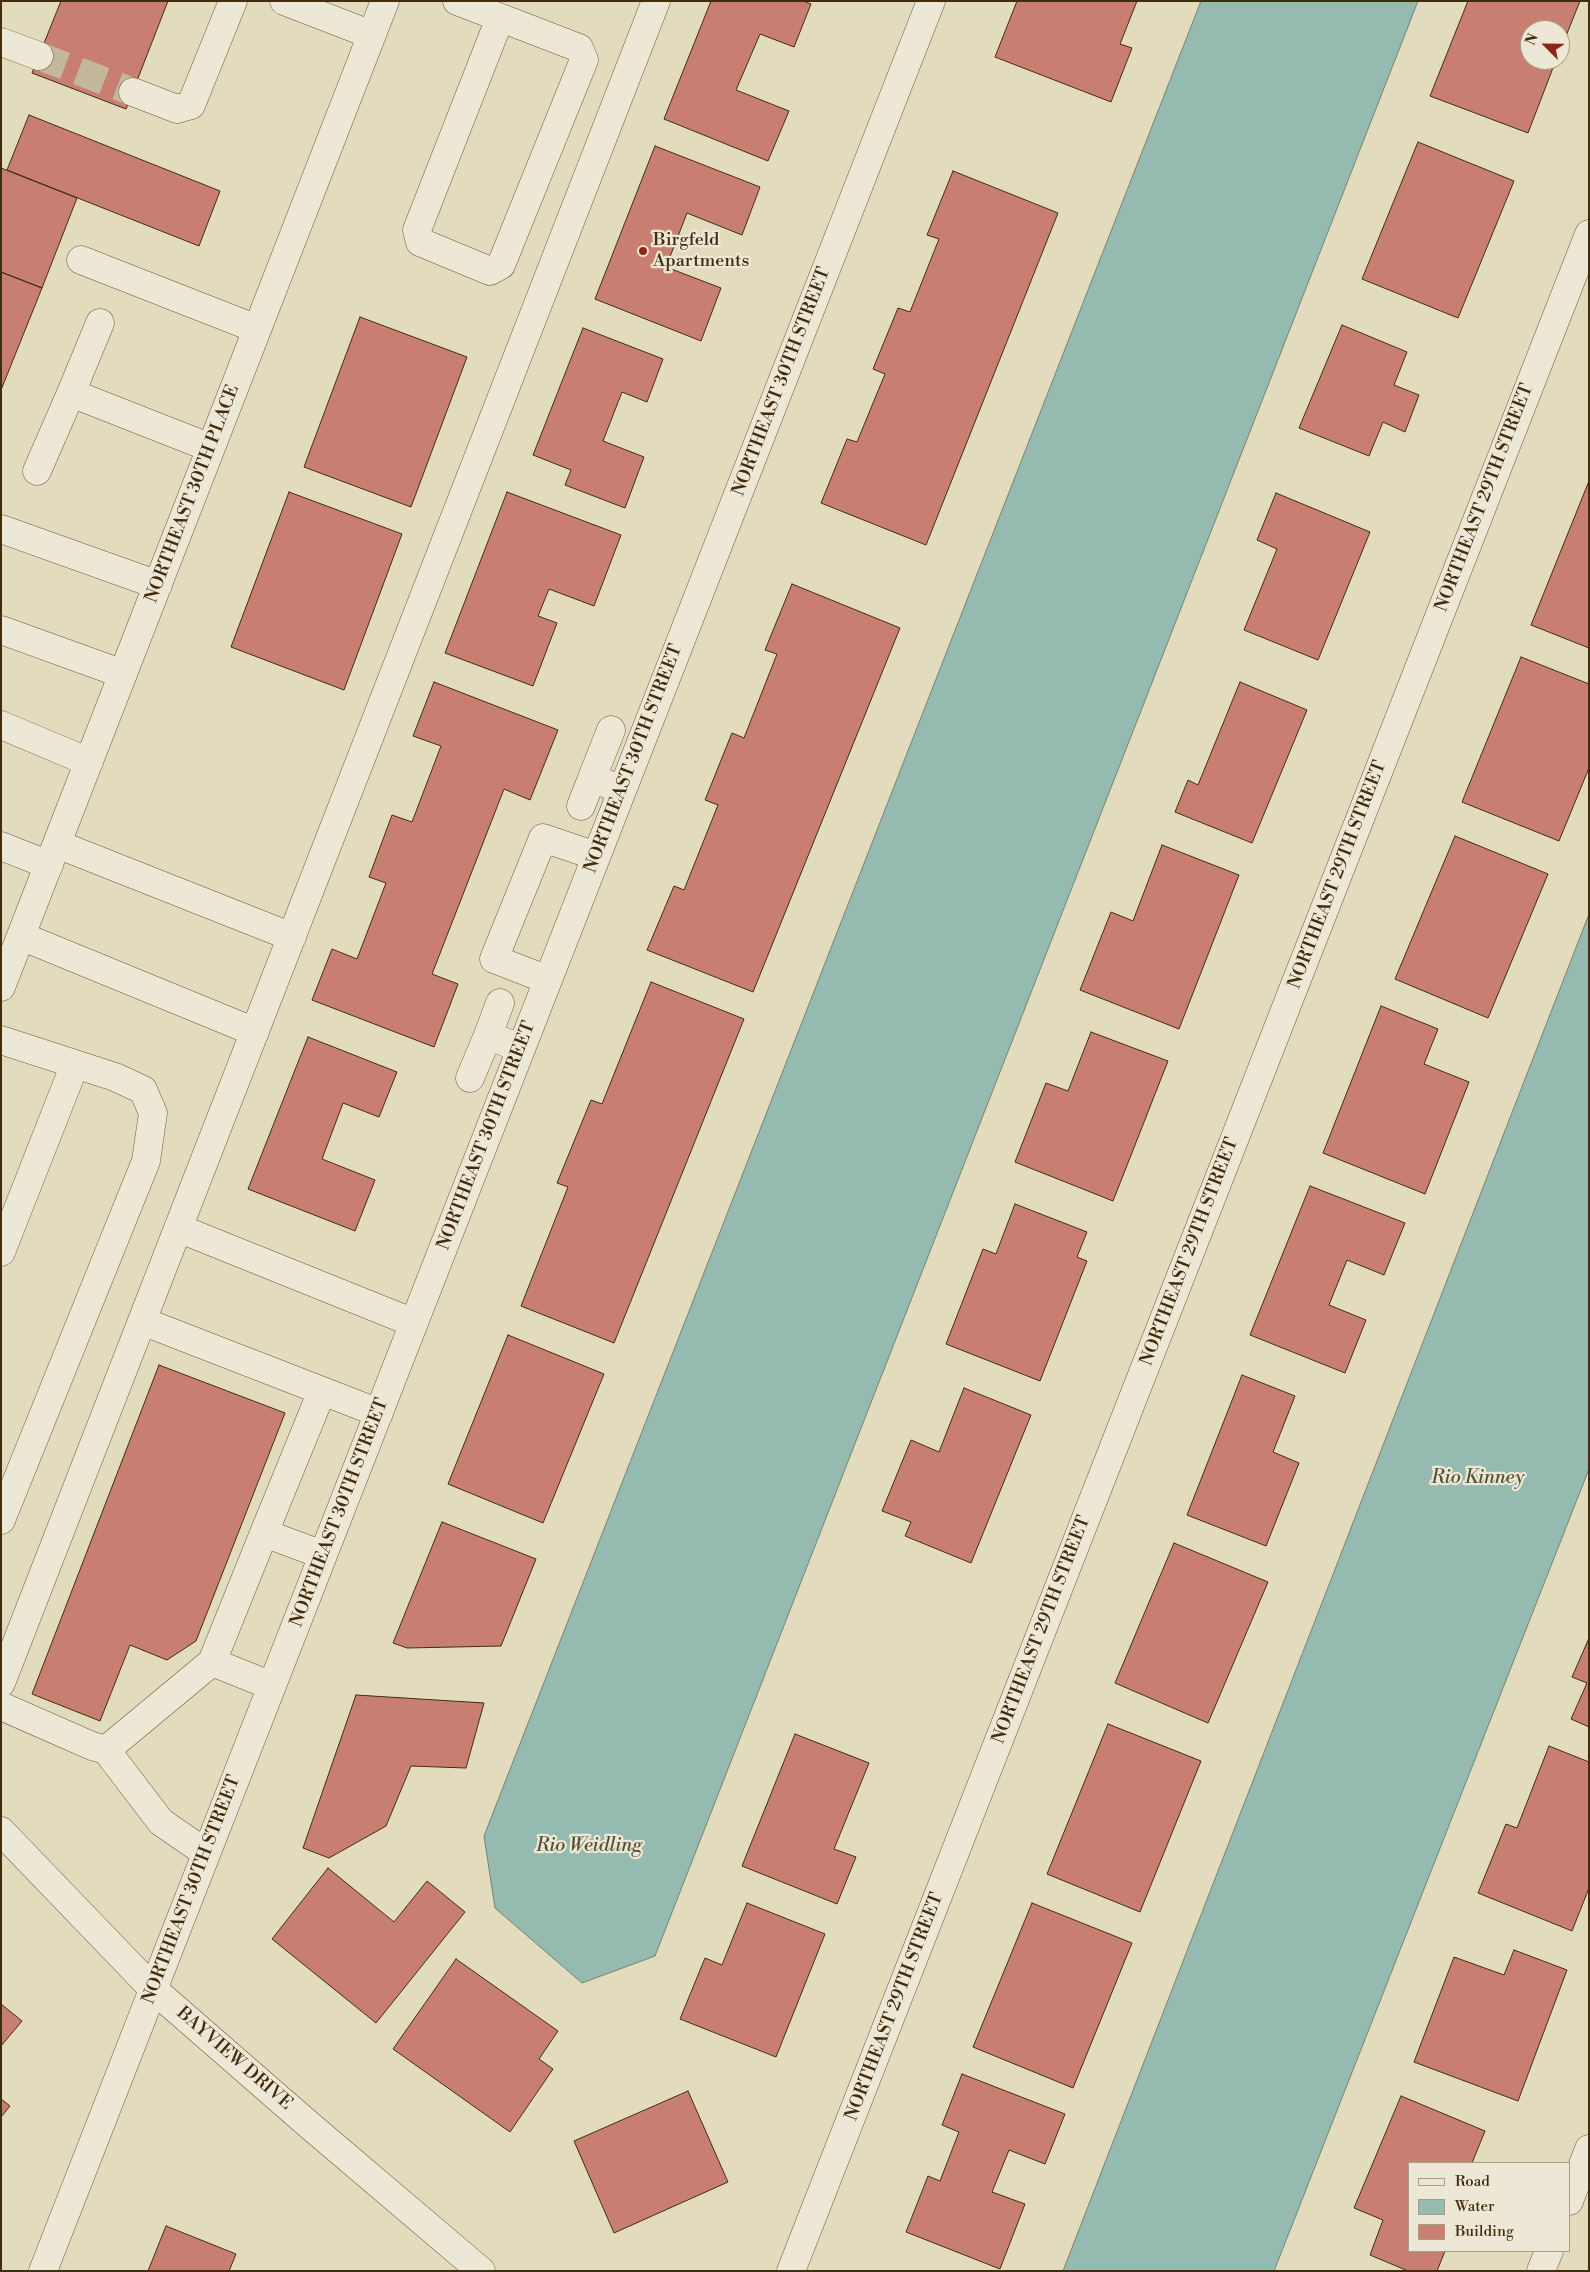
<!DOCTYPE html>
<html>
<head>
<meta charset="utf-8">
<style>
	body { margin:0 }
	#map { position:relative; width:1590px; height:2272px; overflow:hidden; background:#e3dbbe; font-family:"Libre Bodoni",serif }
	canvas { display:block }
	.frame { position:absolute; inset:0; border:2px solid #412d0e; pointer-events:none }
	.legend { position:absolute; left:1408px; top:2162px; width:162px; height:90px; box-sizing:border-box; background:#ede8d5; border:1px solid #a89d85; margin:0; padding:6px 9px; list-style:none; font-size:15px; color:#412d0e }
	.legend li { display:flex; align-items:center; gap:10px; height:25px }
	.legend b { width:25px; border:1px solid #a89d85 }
	.north { position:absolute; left:1520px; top:20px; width:50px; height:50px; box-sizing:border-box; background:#ede8d5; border:1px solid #a89d85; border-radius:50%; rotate:293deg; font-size:14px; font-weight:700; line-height:20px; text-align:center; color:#412d0e }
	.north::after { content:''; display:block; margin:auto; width:18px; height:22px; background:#8f2418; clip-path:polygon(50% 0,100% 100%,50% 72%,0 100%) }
</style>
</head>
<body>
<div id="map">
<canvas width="1590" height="2272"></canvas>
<div class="frame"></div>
<ul class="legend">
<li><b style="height:6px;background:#ede8d5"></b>Road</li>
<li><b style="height:14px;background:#95bbb0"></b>Water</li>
<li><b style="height:14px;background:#c87f72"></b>Building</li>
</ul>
<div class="north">N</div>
</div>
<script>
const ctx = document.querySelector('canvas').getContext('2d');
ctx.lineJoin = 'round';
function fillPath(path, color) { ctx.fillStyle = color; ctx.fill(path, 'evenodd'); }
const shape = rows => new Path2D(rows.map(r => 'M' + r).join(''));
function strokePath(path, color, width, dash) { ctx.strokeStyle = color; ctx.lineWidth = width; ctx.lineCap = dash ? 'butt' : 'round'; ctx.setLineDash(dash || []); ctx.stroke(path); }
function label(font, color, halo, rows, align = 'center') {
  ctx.font = font + ' "Libre Bodoni",serif'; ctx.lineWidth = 4.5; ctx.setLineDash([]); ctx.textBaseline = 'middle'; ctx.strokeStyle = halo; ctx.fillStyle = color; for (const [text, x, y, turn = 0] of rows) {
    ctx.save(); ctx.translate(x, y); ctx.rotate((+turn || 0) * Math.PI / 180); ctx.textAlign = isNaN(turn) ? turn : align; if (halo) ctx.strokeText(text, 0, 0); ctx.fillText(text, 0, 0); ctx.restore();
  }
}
const water = shape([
	[1201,1,1418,1,655,1956,582,1983,495,1908,484,1836,1201,1],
	[1589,914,1589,1469,1274,2271,1063,2271,1589,914]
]);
fillPath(water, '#95bbb0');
strokePath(water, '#73826f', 1);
const building = shape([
	[61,1,168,1,126,109,32,73,61,1],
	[711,1,803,1,811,4,794,47,760,34,736,90,789,111,768,161,664,119,711,1],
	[1017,1,1137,1,1120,44,1132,48,1111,102,995,57,1017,1],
	[1468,1,1580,1,1560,51,1560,30,1530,30,1530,60,1556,60,1528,133,1430,96,1468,1],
	[29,115,220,191,199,246,7,170,29,115],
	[1418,142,1514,181,1458,318,1362,279,1418,142],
	[655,146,760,187,742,235,687,213,666,267,721,288,701,341,595,299,655,146],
	[1,168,77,198,42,288,1,272,1,168],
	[953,171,1058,213,926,545,821,503,847,439,857,442,885,374,873,369,898,308,910,312,939,239,927,235,953,171],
	[1,272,42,288,1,390,1,272],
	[360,317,467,357,411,507,304,467,360,317],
	[1342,325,1407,352,1394,385,1419,395,1405,432,1383,422,1369,456,1299,428,1342,325],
	[583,328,663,359,647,402,622,392,603,441,644,457,625,508,565,485,571,470,533,455,583,328],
	[1589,481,1589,648,1531,625,1589,481],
	[289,492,402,534,344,690,231,647,289,492],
	[507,492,621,535,594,606,549,589,538,616,557,623,533,686,445,653,507,492],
	[1276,493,1370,532,1318,660,1244,630,1277,549,1257,540,1276,493],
	[792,584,900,628,753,992,647,950,674,886,684,890,718,805,705,800,732,733,744,738,777,654,765,650,792,584],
	[1521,657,1589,684,1589,768,1559,841,1462,802,1521,657],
	[434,682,558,730,530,800,504,789,432,974,458,984,434,1047,312,1000,332,949,357,959,386,883,369,877,392,815,412,822,441,746,413,736,434,682],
	[1240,682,1307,710,1252,843,1175,812,1188,780,1198,785,1240,682],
	[1455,836,1548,874,1488,1018,1395,979,1455,836],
	[1162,845,1239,875,1179,1029,1080,990,1111,912,1133,921,1162,845],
	[651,982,744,1019,614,1343,521,1306,568,1187,557,1183,591,1100,602,1104,651,982],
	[1381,1006,1438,1029,1424,1064,1469,1082,1425,1194,1323,1153,1381,1006],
	[1091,1032,1168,1061,1113,1201,1015,1162,1046,1083,1068,1091,1091,1032],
	[308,1037,397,1072,379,1117,343,1103,322,1159,375,1180,355,1231,248,1189,308,1037],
	[1310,1186,1405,1223,1384,1275,1347,1260,1329,1305,1366,1320,1345,1373,1250,1335,1310,1186],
	[1015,1204,1087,1232,1077,1257,1087,1261,1040,1381,946,1344,983,1249,996,1254,1015,1204],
	[508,1335,604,1374,543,1523,448,1484,508,1335],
	[159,1365,285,1413,196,1641,167,1660,130,1645,100,1721,32,1694,159,1365],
	[1242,1375,1295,1396,1273,1452,1299,1463,1266,1546,1187,1515,1242,1375],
	[964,1388,1031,1415,971,1563,905,1536,911,1522,882,1511,911,1440,939,1452,964,1388],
	[442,1522,536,1559,501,1646,407,1648,393,1643,442,1522],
	[1174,1543,1268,1582,1208,1723,1115,1683,1174,1543],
	[1589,1638,1589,1727,1571,1719,1587,1683,1572,1677,1589,1638],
	[356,1695,484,1703,466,1768,411,1766,386,1826,329,1858,303,1848,356,1695],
	[1108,1724,1201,1761,1140,1912,1047,1874,1108,1724],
	[795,1734,869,1763,834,1849,856,1857,837,1904,742,1866,795,1734],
	[1549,1746,1589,1762,1589,1888,1572,1931,1478,1893,1506,1824,1517,1828,1549,1746],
	[328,1868,394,1922,427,1881,465,1912,376,2023,272,1939,328,1868],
	[747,1903,825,1934,776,2057,680,2019,705,1958,722,1965,747,1903],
	[1032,1903,1132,1943,1073,2088,973,2047,1032,1903],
	[1514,1950,1567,1970,1518,2101,1414,2062,1454,1957,1504,1975,1514,1950],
	[456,1959,558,2031,539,2059,553,2069,510,2132,393,2049,456,1959],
	[1,2004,22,2021,1,2046,1,2004],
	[962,2074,1065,2114,1045,2164,1009,2150,992,2192,1025,2204,1000,2269,906,2232,928,2176,940,2181,959,2132,942,2125,962,2074],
	[688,2091,728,2182,614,2233,574,2141,688,2091],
	[1401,2096,1485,2131,1472,2163,1409,2163,1409,2251,1445,2251,1437,2271,1408,2271,1370,2255,1383,2220,1354,2208,1401,2096],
	[1,2099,10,2106,1,2117,1,2099],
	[166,2226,236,2254,229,2271,148,2271,166,2226]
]);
fillPath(building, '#c87f72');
strokePath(building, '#412d0e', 1);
strokePath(shape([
	[39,56,133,92]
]), '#c3b89b', 28, [28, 14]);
const minor = shape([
	[284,1,372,35],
	[457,1,579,48,584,60,501,265,490,271,420,242,417,230,500,18],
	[1,42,39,56],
	[133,92,177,109,191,105,233,1],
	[81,260,257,329],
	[100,323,71,393,211,448],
	[37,471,71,393],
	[1,529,158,585],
	[1,630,123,674],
	[1,725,89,762],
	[592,778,611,730],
	[581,806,592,778,622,790],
	[57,844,292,937],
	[1,846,49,865],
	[21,936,255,1032],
	[548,980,494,959,543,838,596,856],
	[1,987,385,1],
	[488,1035,500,1003],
	[1,1040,115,1077,143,1090,153,1113,146,1161,1,1520],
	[470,1078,488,1035,521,1049],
	[178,1228,414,1323],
	[1,1252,75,1064],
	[142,1321,379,1413],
	[264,1533,322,1391],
	[1,1683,656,1],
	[272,1686,212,1662,264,1533,323,1555],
	[1,1706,92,1746,106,1750,161,1822,206,1853],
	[106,1750,212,1662],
	[1,1831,153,1989,308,2124,481,2271],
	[1569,2201,1589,2149],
	[43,2271,931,1],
	[791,2271,1589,234],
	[1541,2271,1549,2251]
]);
strokePath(minor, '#6a583a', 29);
strokePath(minor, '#ede8d5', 28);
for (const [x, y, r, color] of [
	[643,251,5,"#8f2418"]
]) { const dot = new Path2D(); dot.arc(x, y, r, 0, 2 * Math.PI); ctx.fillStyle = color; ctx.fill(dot); strokePath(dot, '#ede8d5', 2); }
label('18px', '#412d0e', '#ede8d5', [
	["Birgfeld",653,241],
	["Apartments",653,262]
], 'left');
label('18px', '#412d0e', '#ede8d5', [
	["NORTHEAST 30TH STREET",782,382,-69],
	["NORTHEAST 30TH PLACE",193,494,-69],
	["NORTHEAST 29TH STREET",1485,498,-69],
	["NORTHEAST 30TH STREET",634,759,-69],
	["NORTHEAST 29TH STREET",1338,875,-69],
	["NORTHEAST 30TH STREET",487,1136,-69],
	["NORTHEAST 29TH STREET",1190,1252,-69],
	["NORTHEAST 30TH STREET",340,1513,-69],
	["NORTHEAST 29TH STREET",1042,1630,-69],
	["NORTHEAST 30TH STREET",192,1890,-69],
	["NORTHEAST 29TH STREET",895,2007,-69],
	["BAYVIEW DRIVE",234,2059,41]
]);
label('italic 19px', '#565036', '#ede8d5', [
	["Rio Kinney",1478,1478],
	["Rio Weidling",589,1846]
]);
</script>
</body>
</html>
